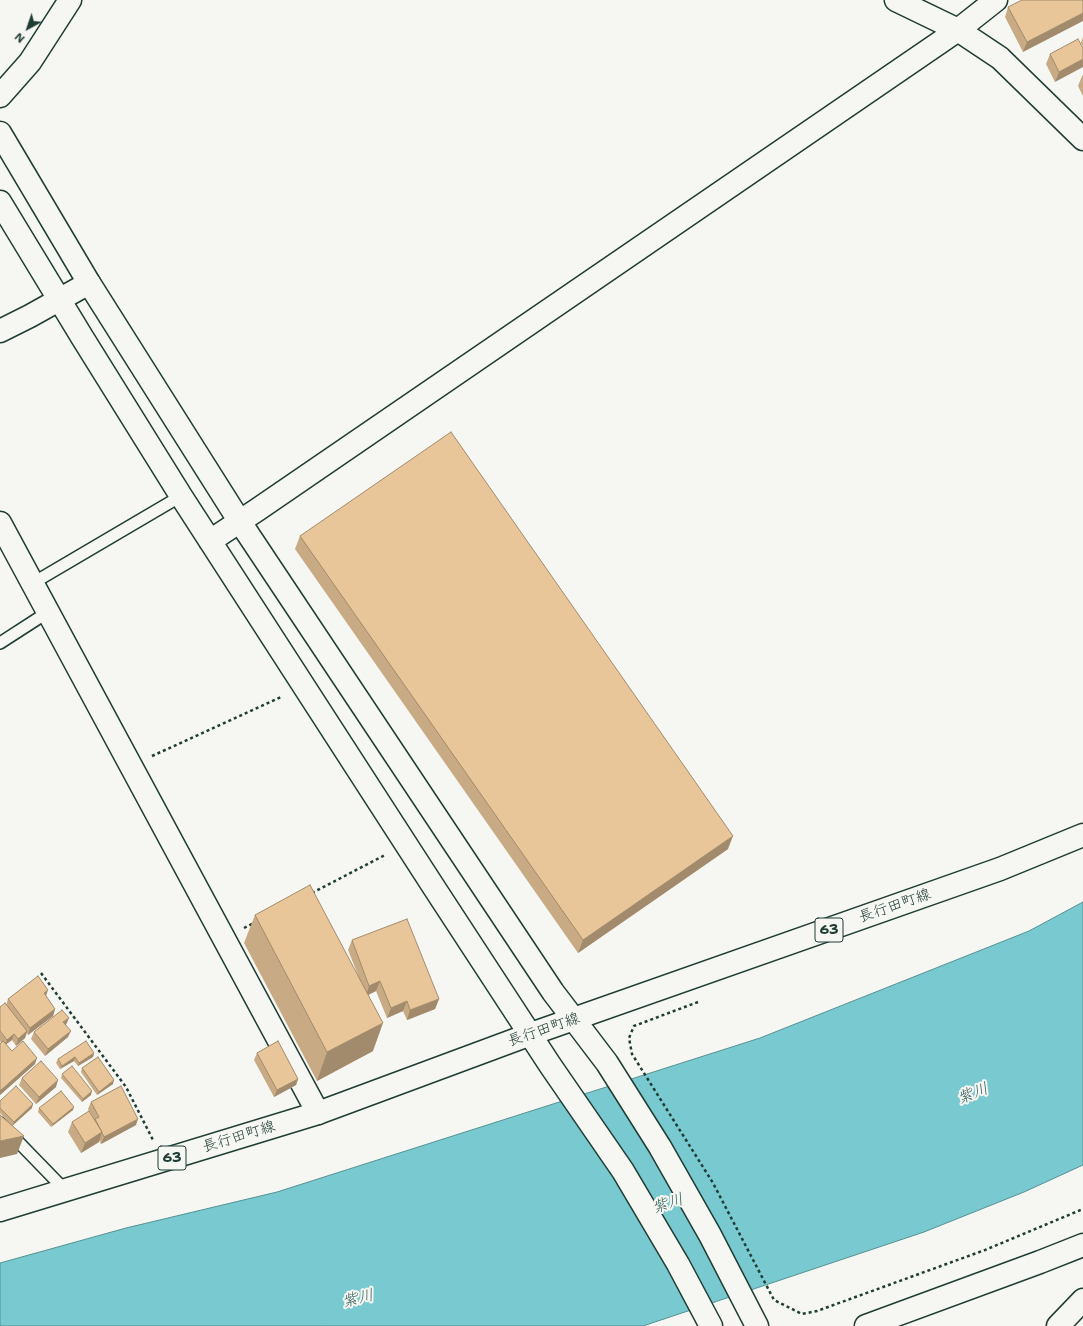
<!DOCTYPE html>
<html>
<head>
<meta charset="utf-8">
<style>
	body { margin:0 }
	#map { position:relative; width:1083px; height:1326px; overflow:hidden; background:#f6f6f2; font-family:"Shantell Sans",sans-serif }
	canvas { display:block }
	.north { position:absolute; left:8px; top:8px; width:40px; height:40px; -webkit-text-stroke:3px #f6f6f2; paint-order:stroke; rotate:220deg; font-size:11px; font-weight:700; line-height:16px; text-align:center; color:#1f3d34 }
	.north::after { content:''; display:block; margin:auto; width:14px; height:18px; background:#1f3d34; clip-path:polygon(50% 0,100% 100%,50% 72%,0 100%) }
</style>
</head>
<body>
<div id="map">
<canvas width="1083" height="1326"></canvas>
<div class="north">N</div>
</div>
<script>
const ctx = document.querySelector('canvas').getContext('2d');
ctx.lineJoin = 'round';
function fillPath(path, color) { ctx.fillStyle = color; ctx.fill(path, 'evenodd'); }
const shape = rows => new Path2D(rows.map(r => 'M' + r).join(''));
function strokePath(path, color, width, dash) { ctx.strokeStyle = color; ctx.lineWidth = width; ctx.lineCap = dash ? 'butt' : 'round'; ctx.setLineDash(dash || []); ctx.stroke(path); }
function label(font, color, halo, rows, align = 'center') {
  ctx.font = font + ' "Shantell Sans","Klee One",sans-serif'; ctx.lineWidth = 4; ctx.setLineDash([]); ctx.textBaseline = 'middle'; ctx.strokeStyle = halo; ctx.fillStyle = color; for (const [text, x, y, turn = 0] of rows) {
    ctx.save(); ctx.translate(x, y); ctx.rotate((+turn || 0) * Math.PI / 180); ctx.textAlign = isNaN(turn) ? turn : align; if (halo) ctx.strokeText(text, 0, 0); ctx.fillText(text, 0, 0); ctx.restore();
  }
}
const water = shape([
	[1083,902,1083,1165,1024,1192,924,1232,643,1326,0,1326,0,1263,126,1228,277,1192,760,1038,1029,931,1083,902]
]);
fillPath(water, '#78c9d0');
strokePath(water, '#549192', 1);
const lane = shape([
	[33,583,181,496],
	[0,643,48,612],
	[0,1123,65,1190]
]);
const street = shape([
	[896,0,958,30,1000,58,1083,139],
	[0,96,30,62,70,0],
	[0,331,30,316,89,283],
	[0,523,318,1113]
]);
const secondary = shape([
	[0,133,89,283,240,522,553,992,607,1063,660,1147,710,1235,757,1326],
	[0,202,82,337,181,496,435,889,550,1065,623,1171,678,1264,711,1326],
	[210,541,257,510,958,30,996,0],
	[866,1326,1040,1262,1083,1245]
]);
const primary = shape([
	[0,1210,318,1113,531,1034,1000,869,1083,835]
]);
const highway = shape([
	[1058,1326,1083,1300]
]);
strokePath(lane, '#1f3d34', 14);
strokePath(street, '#1f3d34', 25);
strokePath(secondary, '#1f3d34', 25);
strokePath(primary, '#1f3d34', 25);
strokePath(highway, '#1f3d34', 25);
strokePath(shape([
	[152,756,281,697],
	[312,893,385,855],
	[244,928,254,923],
	[41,973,126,1087,153,1140],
	[698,1002,634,1026,629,1038,632,1054,713,1183,774,1300,802,1314,817,1311,985,1250,1083,1209]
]), '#1f3d34', 2.5, [3, 3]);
strokePath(lane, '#f6f6f2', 11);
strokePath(street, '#f6f6f2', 22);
strokePath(secondary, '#f6f6f2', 22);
strokePath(primary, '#f6f6f2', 22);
strokePath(highway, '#f6f6f2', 22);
fillPath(shape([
	[1083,0,1023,52,1005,17,1008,7],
	[1083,37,1083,46,1081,43],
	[1083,48,1055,82,1046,64,1050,54],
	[1083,75,1083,96,1078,86,1082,76],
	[300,536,728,849,578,953,295,549],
	[255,915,358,975,348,950,352,940,439,999,435,1009,407,1020,403,1011,387,1018,376,991,368,995,373,1051,317,1081,244,943],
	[46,996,55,1009,53,1016,28,1035,27,1033,25,1038,16,1046,12,1040,6,1044,12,1051,35,1064,0,1095,0,1044,1,1043,0,1041,0,1007,6,1005,8,999],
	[66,1025,68,1037,45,1056,31,1039,34,1032],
	[94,1053,93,1057,78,1066,74,1061,60,1069,56,1063,58,1059],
	[257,1053,298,1079,296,1085,274,1097,254,1060],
	[82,1068,113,1084,97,1095,81,1072],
	[62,1074,91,1095,82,1102,61,1078],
	[22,1078,56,1087,36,1104,19,1085],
	[0,1101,32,1108,12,1126,0,1113],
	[91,1102,136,1125,101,1144,99,1140,99,1142,81,1153,68,1132,72,1122,93,1117,88,1109],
	[39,1108,73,1110,51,1127,38,1112]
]), '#c8aa84');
fillPath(shape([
	[1083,13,1083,21,1023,52,1027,42],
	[1083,59,1083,67,1055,82,1059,72],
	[733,836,728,849,578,953,583,940],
	[380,981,376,991,366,996,369,986],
	[48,990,46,996,44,993],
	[439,999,435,1009,407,1020,410,1010],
	[407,1001,403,1011,387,1018,391,1008],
	[55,1009,53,1016,28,1035,30,1028],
	[69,1018,66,1025,61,1029,63,1022],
	[383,1023,373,1051,317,1081,327,1052],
	[27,1031,25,1038,16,1046,18,1039],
	[71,1031,68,1037,45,1056,48,1049],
	[14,1034,12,1040,4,1046,7,1040],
	[94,1053,93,1057,78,1066,79,1063],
	[75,1057,74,1061,60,1069,62,1066],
	[37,1058,35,1064,0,1095,0,1091],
	[298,1079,296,1085,274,1097,277,1090],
	[58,1080,56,1087,36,1104,39,1097],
	[114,1080,113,1084,97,1095,99,1092],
	[92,1091,91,1095,82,1102,83,1099],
	[33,1104,32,1108,12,1126,14,1122],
	[74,1107,73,1110,51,1127,53,1124],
	[138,1119,136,1125,101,1144,104,1137],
	[102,1132,99,1142,81,1153,85,1143],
	[24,1136,17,1154,0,1158,0,1141]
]), '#a28b6c');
const building = shape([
	[1022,0,1083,0,1083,13,1027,42,1008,7,1022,0],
	[1078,39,1083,48,1083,59,1059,72,1050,54,1078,39],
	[451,432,733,836,583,940,300,536,451,432],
	[310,885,383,1023,327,1052,255,915,310,885],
	[407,919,439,999,410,1010,407,1001,391,1008,380,981,369,986,352,940,407,919],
	[38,976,48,990,44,993,55,1009,30,1028,8,999,38,976],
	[5,1003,27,1031,18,1039,14,1034,7,1040,0,1031,0,1007,5,1003],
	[62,1010,69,1018,63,1022,71,1031,48,1049,34,1032,62,1010],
	[3,1041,12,1051,23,1041,37,1058,0,1091,0,1044,3,1041],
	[86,1041,94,1053,79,1063,75,1057,62,1066,58,1059,86,1041],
	[278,1041,298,1079,277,1090,257,1053,278,1041],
	[98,1057,114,1080,99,1092,82,1068,98,1057],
	[41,1061,58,1080,39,1097,22,1078,41,1061],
	[72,1066,92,1091,83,1099,62,1074,72,1066],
	[16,1086,33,1104,14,1122,0,1108,0,1101,16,1086],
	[121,1086,138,1119,104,1137,102,1133,102,1132,95,1119,99,1117,91,1102,121,1086],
	[61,1091,74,1107,53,1124,39,1108,61,1091],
	[89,1111,102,1132,85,1143,72,1122,89,1111],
	[0,1115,24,1136,0,1141,0,1115]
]);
fillPath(building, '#e8c69a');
strokePath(building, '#a28b6c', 1);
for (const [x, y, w] of [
	[829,930,28],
	[172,1158,28]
]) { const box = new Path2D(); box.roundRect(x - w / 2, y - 12, w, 24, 3); ctx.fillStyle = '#f6f6f2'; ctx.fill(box); strokePath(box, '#1f3d34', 1); }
label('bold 14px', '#1f3d34', null, [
	["63",829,930],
	["63",172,1158]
]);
label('15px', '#1f3d34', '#f6f6f2', [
	["長行田町線",895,906,-19],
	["長行田町線",544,1030,-19],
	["長行田町線",239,1137,-17]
]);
label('italic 16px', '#35605b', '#f6f6f2', [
	["紫川",973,1094,-21],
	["紫川",668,1204,-18],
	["紫川",358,1299,-13]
]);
</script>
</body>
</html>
